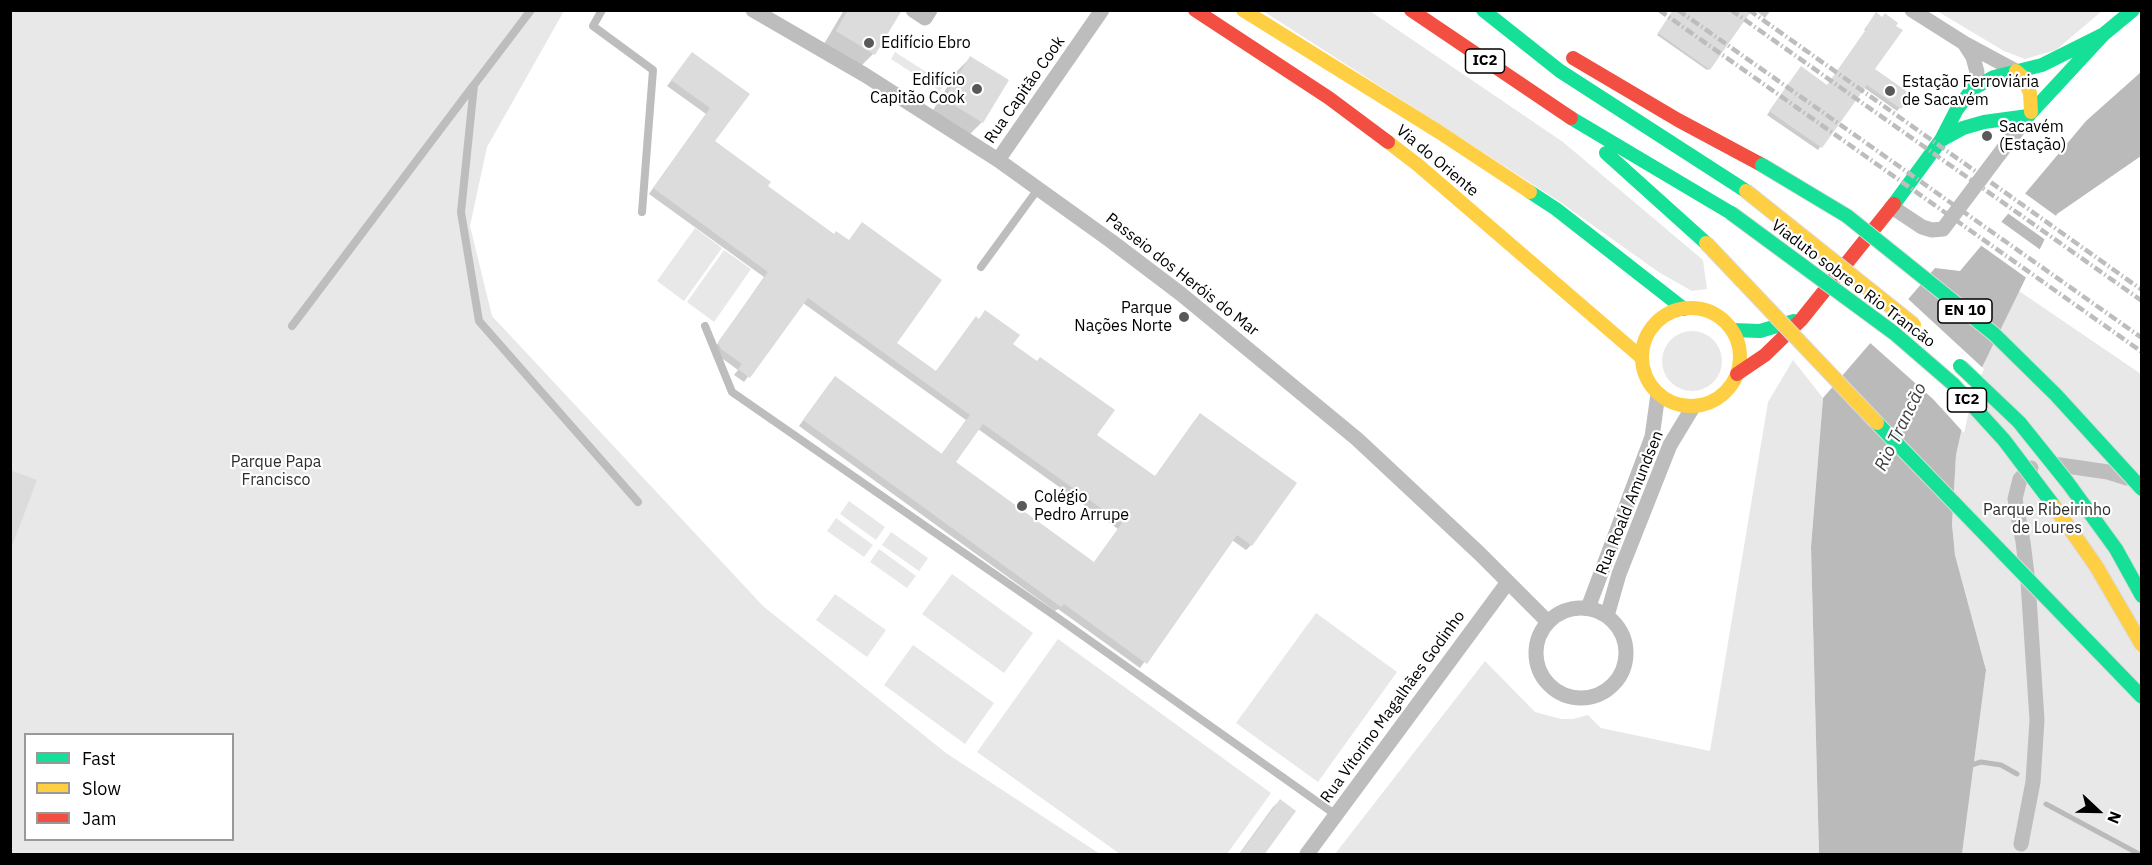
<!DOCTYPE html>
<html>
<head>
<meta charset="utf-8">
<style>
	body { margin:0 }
	#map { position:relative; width:2152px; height:865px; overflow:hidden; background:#fff; font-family:"IBM Plex Sans",sans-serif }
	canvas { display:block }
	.frame { position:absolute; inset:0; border:12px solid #000; pointer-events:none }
	.legend { position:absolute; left:24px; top:733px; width:210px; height:108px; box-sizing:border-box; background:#fff; border:2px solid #999; margin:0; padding:8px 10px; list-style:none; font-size:18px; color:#000 }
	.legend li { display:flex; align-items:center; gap:12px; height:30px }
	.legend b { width:30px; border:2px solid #999 }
	.north { position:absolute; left:2068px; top:781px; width:60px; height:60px; -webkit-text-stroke:4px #fff; paint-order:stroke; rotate:112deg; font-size:16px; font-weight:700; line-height:24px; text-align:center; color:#000 }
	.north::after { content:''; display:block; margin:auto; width:21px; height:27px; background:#000; clip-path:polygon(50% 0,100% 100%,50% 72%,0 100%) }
</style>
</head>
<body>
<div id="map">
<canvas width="2152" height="865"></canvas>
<div class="frame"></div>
<ul class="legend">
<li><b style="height:8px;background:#16e098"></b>Fast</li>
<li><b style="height:8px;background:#ffcf43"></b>Slow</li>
<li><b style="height:8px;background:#f24e42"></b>Jam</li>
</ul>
<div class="north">N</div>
</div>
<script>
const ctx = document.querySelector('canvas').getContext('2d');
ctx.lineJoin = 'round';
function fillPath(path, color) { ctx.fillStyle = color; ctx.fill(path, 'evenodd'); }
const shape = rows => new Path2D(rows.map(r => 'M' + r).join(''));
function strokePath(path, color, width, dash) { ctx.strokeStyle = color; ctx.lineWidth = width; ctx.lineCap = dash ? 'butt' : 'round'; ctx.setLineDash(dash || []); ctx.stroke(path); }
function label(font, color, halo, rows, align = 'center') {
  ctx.font = font + ' "IBM Plex Sans",sans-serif'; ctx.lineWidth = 4.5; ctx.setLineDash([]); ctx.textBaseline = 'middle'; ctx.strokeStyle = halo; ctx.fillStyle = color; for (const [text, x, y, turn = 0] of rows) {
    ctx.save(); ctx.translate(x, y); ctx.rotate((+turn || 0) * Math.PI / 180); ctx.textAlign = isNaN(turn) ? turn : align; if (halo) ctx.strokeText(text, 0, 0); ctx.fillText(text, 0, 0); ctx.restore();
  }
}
fillPath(shape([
	[10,11,564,11,487,147,470,226,492,316,763,606,946,753,1100,854,11,854],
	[26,734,232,734,232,840,26,840],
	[1263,11,1370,11,1563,142,1703,260,1707,289,1692,291,1660,273,1560,202],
	[1937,11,2102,11,2056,50,2025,59,2004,51],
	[895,52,945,84,940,91,891,59],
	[695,228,722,248,684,301,657,281],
	[724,250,751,269,714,322,687,302],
	[2019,291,2141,374,2141,854,1962,854,1986,670,1955,555,1952,524,1956,455,1970,392],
	'1662 361a30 30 0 1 1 60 0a30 30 0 1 1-60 0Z',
	[1793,360,1823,398,1811,547,1819,854,1335,854,1485,661,1535,712,1561,719,1573,719,1588,715,1601,728,1710,751,1768,402],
	[849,501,885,527,876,540,840,514],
	[836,518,873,545,864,557,827,531],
	[891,532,928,558,919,571,882,545],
	[879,549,916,576,907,588,870,562],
	[952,574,1033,633,1004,673,922,614],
	[835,594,886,630,867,657,816,620],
	[1316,613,1397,672,1318,782,1236,723],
	[1058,639,1271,793,1227,854,1120,854,977,752],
	[913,645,994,703,965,744,884,685]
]), '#e8e8e8');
fillPath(shape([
	[2141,72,2141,156,2057,214,1970,392,1956,455,1952,524,1955,555,1986,670,1962,854,1819,854,1811,547,1823,398,1935,268,1960,271,2086,121]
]), '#bababa');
fillPath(shape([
	[2023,192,2059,218,2047,241,2006,212],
	[1999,220,2042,251,2028,279,1979,244],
	[1906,297,1984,369,1973,393,1964,433,1933,399,1868,341]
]), '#fff');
fillPath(shape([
	[844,10,894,10,873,54,860,67,824,44],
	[1674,10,1709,69,1707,70,1657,35],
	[1755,10,1771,10,1765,18],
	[1874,17,1873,69,1910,95,1897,111,1863,87,1818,150,1767,115,1799,71,1827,86,1866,31,1864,30],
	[692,54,748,94,713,142,766,187,895,343,935,372,986,312,1011,344,1095,435,1154,478,1195,420,1251,545,1246,550,1232,540,1140,668,1058,609,1055,611,799,426,830,383,941,455,966,420,803,303,744,382,734,375,738,370,716,354,714,349,764,277,649,194,706,114,667,86],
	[978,429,1118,529,1093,564,954,463],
	[970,58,982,122,969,135,932,112,957,71],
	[1280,801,1262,854,1239,854,1273,807]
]), '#0003');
strokePath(shape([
	[1968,766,1981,762,2001,765,2017,774],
	[2046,804,2139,854]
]), '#bababa', 5);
fillPath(shape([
	[848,10,902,10,875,55,836,31],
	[1673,10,1752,10,1710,70,1658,33],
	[1876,12,1882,17,1885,13,1898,23,1896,26,1903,30,1875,69,1912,95,1901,109,1867,85,1822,148,1769,111,1801,66,1827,85,1867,28,1866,27],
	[692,52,750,94,715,141,771,182,768,186,834,234,836,231,849,240,862,222,942,280,897,343,936,371,976,316,979,319,985,310,1020,335,1013,344,1037,361,1040,357,1115,410,1097,435,1155,476,1200,413,1297,483,1252,546,1237,535,1147,664,1064,604,1061,607,803,420,835,376,942,454,970,415,808,298,750,378,738,369,742,364,721,349,718,342,768,272,653,188,710,108,671,80],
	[983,424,1122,523,1094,562,956,462],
	[970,56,1009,80,983,123,944,99],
	[10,470,37,480,12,546,10,546],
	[1280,799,1296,811,1264,855,1239,855]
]), '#dcdcdc');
strokePath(shape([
	[531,10,474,85,461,212,479,321,638,502],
	[602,10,593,26,653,70,642,212],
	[981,267,1038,189],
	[292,326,473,86],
	[705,326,732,392,1058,618,1336,815]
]), '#bdbdbd', 8);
strokePath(shape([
	[753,10,865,75,998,160,1111,241,1181,294,1357,439,1479,553,1548,622],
	[913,10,925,18,930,10],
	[1912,10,1964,43,2016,71],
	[1964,43,1973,57,1977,72,1972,89],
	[998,160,1102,10],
	[1892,207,1922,227,1932,230,1943,229,2028,116],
	[2053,464,2108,472,2127,478],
	[1588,608,1652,437,1658,394],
	'1536 653a45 45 0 1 1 90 0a45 45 0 1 1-90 0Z',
	[1607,616,1619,574,1670,445,1693,407],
	[2021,844,2033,782,2037,720,2028,582,2023,542,2015,499,2020,479,2031,468],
	[1307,854,1508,582]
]), '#bdbdbd', 15);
strokePath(shape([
	[1483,10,1560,71,1746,191],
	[1571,118,1731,213],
	[1941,140,1963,128,1984,122,2028,116,2104,34,2133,10],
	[1606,153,1706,243],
	[1530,192,1556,209,1684,309],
	[1894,204,1941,140,1956,111,1972,89,1994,77,2042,65,2104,34],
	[1732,330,1760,331,1794,321]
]), '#16e098', 14);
strokePath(shape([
	[1243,10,1439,132,1530,192],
	[2016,71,2023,77,2030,93,2031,112],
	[1388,142,1418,165,1642,358],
	'1642 357a49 49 0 1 1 98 0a49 49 0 1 1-98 0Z'
]), '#ffcf43', 14);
strokePath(shape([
	[1195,10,1329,98,1388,142],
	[1411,10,1571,118],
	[1573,58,1678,120,1762,165],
	[1737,374,1765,355,1801,320,1894,204]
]), '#f24e42', 14);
strokePath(shape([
	[1659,10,2142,352],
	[1678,10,2142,338],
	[1731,10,2142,301],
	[1749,10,2142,290]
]), '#bdbdbd', 4.5, [9, 3, 1.5, 3]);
const fastBridge = shape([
	[1762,165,1847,216,1994,334,2056,395,2142,489],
	[1731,213,1894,333,1953,384,2004,440,2054,506],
	[1960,366,2019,422,2068,483,2116,549,2142,596],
	[1877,423,2142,697]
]);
const slowBridge = shape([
	[1746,191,1914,325],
	[1706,243,1877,423],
	[2054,506,2096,566,2142,645]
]);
strokePath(fastBridge, '#dbdbdb', 16, []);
strokePath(slowBridge, '#dbdbdb', 16, []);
strokePath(fastBridge, '#16e098', 14);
strokePath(slowBridge, '#ffcf43', 14);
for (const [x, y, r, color] of [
	[869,43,6,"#595959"],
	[977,89,6,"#595959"],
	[1890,91,6,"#595959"],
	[1987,136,6,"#595959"],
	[1184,317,6,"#595959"],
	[1022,506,6,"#595959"]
]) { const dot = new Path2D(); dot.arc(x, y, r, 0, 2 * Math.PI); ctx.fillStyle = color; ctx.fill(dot); strokePath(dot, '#fff', 2); }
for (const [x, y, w] of [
	[1485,61,39],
	[1965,311,54],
	[1967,400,39]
]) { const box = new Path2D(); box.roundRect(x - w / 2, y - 12, w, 24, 4.5); ctx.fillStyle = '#fff'; ctx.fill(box); strokePath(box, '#000', 1.5); }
label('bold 15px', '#000', null, [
	["IC2",1485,61],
	["EN 10",1965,311],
	["IC2",1967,400]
]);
label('16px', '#000', '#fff', [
	["Edifício Ebro",881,43],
	["Edifício",965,80,"right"],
	["Capitão Cook",965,98,"right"],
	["Estação Ferroviária",1902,82],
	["de Sacavém",1902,100],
	["Sacavém",1999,127],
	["(Estação)",1999,145],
	["Parque",1172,308,"right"],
	["Nações Norte",1172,326,"right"],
	["Colégio",1034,497],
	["Pedro Arrupe",1034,515]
], 'left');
label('16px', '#000', '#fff', [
	["Rua Capitão Cook",1025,90,-55],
	["Via do Oriente",1437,161,40],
	["Passeio dos Heróis do Mar",1182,275,38],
	["Viaduto sobre o Rio Trancão",1853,284,37],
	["Rua Roald Amundsen",1630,503,-68],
	["Rua Vitorino Magalhães Godinho",1393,707,-54]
]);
label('16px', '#2d2d2d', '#fff', [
	["Parque Papa",276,462],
	["Francisco",276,480],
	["Parque Ribeirinho",2047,510],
	["de Loures",2047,528]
]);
label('italic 18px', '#3e3e3e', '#fff', [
	["Rio Trancão",1901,427,-64]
]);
</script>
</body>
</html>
